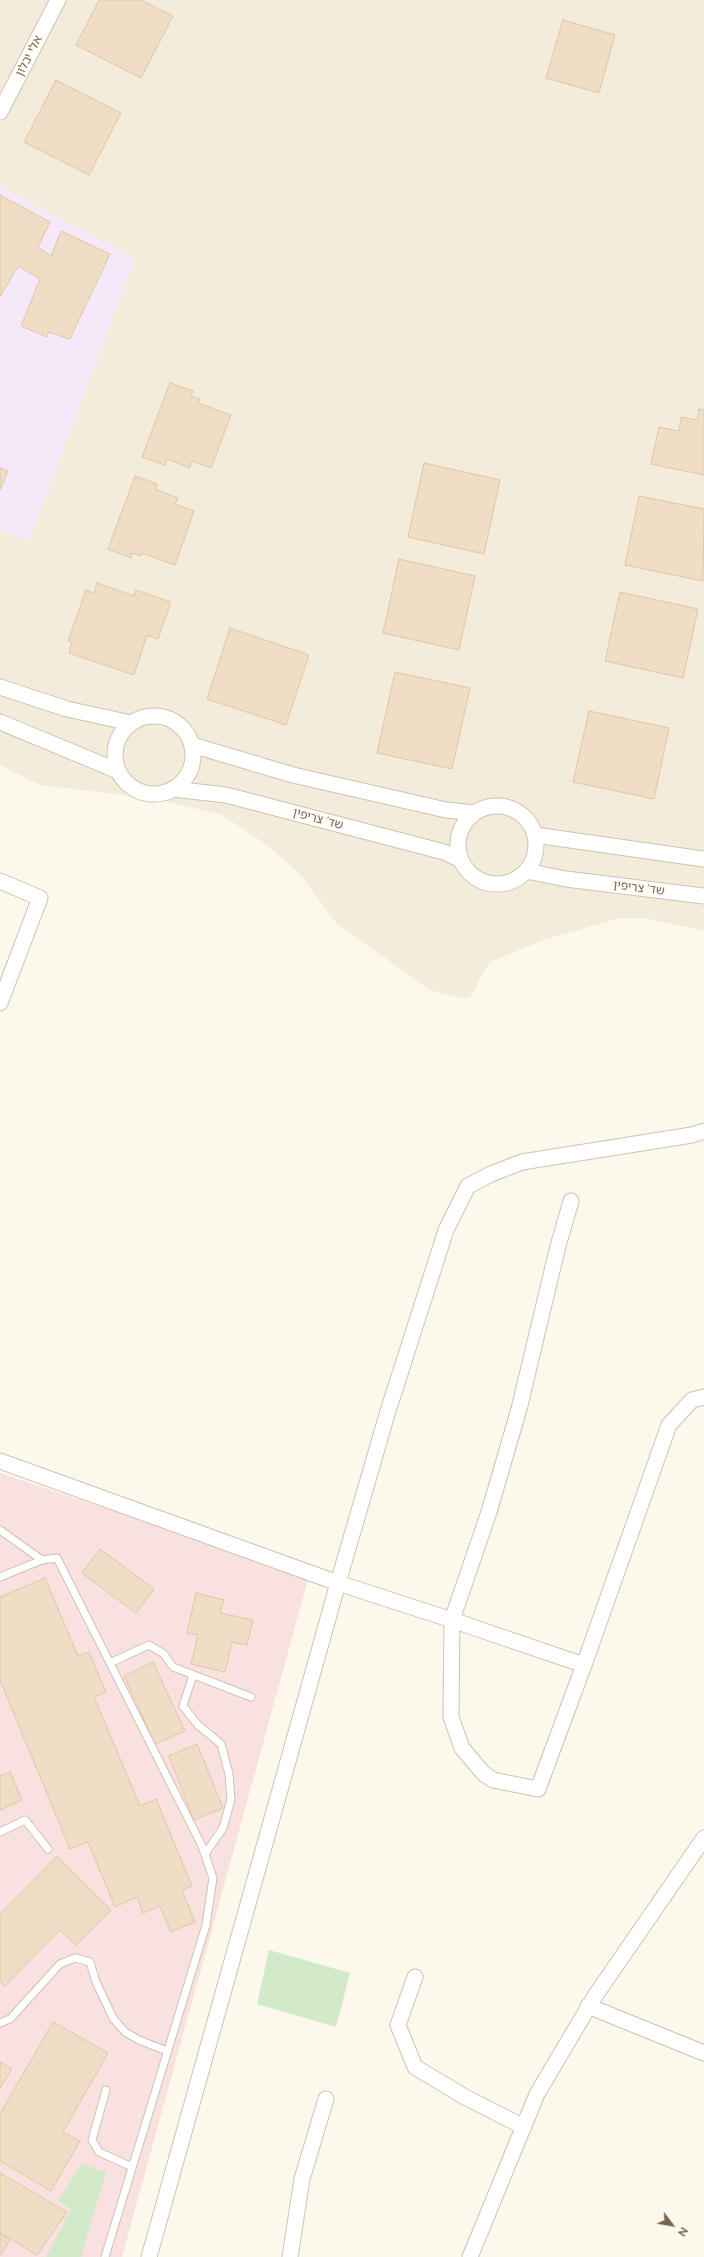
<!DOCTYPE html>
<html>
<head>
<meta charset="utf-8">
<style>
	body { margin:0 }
	#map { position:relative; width:704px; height:2257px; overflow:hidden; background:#fcf8ec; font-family:Raleway,sans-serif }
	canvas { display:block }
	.north { position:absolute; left:652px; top:2205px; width:40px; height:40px; -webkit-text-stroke:3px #fefcf3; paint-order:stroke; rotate:122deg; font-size:11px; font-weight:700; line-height:16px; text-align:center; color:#77644f }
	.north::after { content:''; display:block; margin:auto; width:14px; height:18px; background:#77644f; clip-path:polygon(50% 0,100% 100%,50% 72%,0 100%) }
</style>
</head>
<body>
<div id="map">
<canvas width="704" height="2257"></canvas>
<div class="north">N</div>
</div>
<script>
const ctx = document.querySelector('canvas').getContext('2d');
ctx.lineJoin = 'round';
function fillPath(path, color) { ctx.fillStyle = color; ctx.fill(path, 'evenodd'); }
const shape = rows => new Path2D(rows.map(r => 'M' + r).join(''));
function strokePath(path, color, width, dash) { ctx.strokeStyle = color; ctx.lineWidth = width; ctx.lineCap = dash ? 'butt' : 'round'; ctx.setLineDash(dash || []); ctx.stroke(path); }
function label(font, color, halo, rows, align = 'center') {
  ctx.font = font + ' Raleway,"Noto Sans Hebrew",sans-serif'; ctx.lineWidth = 3; ctx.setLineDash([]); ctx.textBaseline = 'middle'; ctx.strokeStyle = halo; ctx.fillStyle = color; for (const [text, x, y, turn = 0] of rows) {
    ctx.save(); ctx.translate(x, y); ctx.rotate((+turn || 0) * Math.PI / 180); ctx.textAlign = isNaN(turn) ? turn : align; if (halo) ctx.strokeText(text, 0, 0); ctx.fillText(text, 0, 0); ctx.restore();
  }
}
fillPath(shape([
	[0,0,704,0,704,931,644,918,620,918,546,939,490,962,470,997,461,998,430,990,336,923,300,874,267,845,222,815,156,799,40,785,0,765]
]), '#f4ecdb');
fillPath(shape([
	[0,187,135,258,29,541,0,530]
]), '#f5e8f9');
fillPath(shape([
	[0,1473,309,1576,122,2257,0,2257]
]), '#f9e1e0');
fillPath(shape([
	[269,1950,350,1973,336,2027,257,2004],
	[82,2164,106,2172,81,2257,46,2257,71,2209,58,2201]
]), '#d2eaca');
const building = shape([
	[99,0,141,0,173,16,141,78,76,45,99,0],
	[563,20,615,35,599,93,546,78,563,20],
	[56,80,121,113,89,175,24,142,56,80],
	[0,195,50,222,38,247,51,256,61,231,110,254,70,339,48,332,47,337,21,326,40,279,18,266,0,297,0,195],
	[170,383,193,391,191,396,200,399,198,403,231,415,211,468,192,461,189,468,167,459,165,465,142,457,170,383],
	[699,409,704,410,704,475,651,464,659,427,679,431,681,417,697,420,699,409],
	[424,463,500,480,484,554,408,537,424,463],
	[0,468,8,471,0,490,0,468],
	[135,476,157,484,155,489,178,498,175,504,194,511,175,565,142,553,141,556,132,553,131,558,108,549,135,476],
	[639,496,704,509,703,581,625,565,639,496],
	[399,559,475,576,459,650,383,633,399,559],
	[97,583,134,596,136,590,171,602,158,639,147,635,134,675,69,653,72,642,68,641,86,590,94,593,97,583],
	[620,592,698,609,683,678,605,661,620,592],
	[230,628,309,655,286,725,207,699,230,628],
	[395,672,470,688,452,769,377,753,395,672],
	[589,711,669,728,654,799,573,782,589,711],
	[100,1549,154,1589,136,1613,82,1573,100,1549],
	[45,1578,78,1656,89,1652,106,1692,94,1697,140,1806,156,1799,192,1886,182,1890,195,1922,171,1932,160,1906,143,1913,137,1897,115,1907,88,1842,70,1849,0,1680,0,1597,45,1578],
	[196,1593,224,1600,220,1613,253,1620,247,1645,232,1642,225,1672,191,1664,198,1635,187,1633,196,1593],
	[153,1662,185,1731,155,1744,124,1676,153,1662],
	[197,1744,223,1808,194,1820,169,1756,197,1744],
	[10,1772,22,1800,0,1810,0,1776,10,1772],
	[57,1856,111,1910,76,1945,60,1930,5,1986,0,1981,0,1914,57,1856],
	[53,2022,108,2053,63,2132,80,2141,51,2191,0,2161,0,2114,53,2022],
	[0,2062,12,2069,0,2088,0,2062],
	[0,2173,67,2212,37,2255,0,2233,0,2173],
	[0,2233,10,2239,1,2255,0,2254,0,2233]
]);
fillPath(building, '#f0ddc5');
strokePath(building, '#e2c6a6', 1);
const service = shape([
	[0,1530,42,1560],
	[0,1577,42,1560,57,1558,202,1846,213,1878,206,1925,105,2257],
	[110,1663,149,1645,164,1654,173,1667,251,1697],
	[193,1675,183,1706,197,1724,221,1744,229,1774,231,1799,223,1828,205,1854],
	[0,1832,25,1820,48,1849],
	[0,2023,10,2019,60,1964,75,1958,90,1962,96,1982,113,2018,125,2032,139,2040,167,2051],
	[106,2090,92,2140,99,2152,132,2167]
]);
const minor = shape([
	[0,112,58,0],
	[0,687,67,709,131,723],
	'115 755a39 39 0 1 1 78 0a39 39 0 1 1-78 0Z',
	[0,722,118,771],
	[192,745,293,775,446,810,474,813],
	[173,789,226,795,444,852,461,860],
	'458 845a39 39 0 1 1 78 0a39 39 0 1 1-78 0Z',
	[535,835,704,859],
	[526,871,566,879,704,896],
	[0,881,40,898,0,1003],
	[0,1461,338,1583,452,1620,584,1665,538,1789,493,1780,483,1773,462,1748,451,1717,452,1620,489,1512,519,1409,558,1246,571,1201],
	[584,1665,669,1425,692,1400,704,1397],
	[415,1977,398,2025,415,2067,465,2097,524,2127],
	[588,2006,704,2053],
	[149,2257,338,1583,388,1411,446,1230,468,1186,491,1174,522,1162,692,1135,704,1131],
	[290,2257,302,2179,326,2099],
	[470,2257,537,2094,595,1996,704,1838]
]);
strokePath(service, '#cec3b1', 9);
strokePath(minor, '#cec3b1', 17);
strokePath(service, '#fff', 7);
strokePath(minor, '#fff', 15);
label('12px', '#77644f', '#fefcf3', [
	["אלי יבלון",29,56,-63],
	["שד' צריפין",318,819,15],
	["שד' צריפין",639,888,7]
]);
</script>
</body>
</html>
